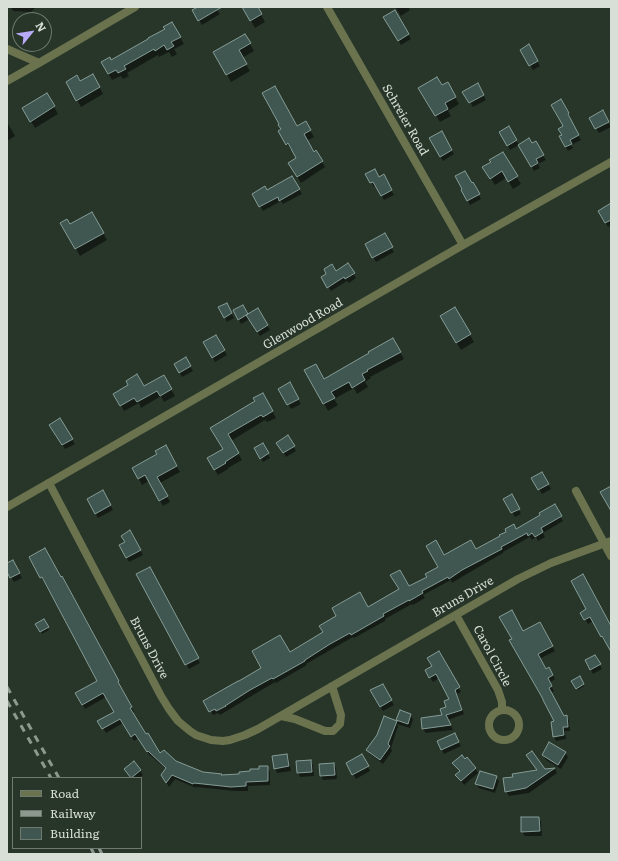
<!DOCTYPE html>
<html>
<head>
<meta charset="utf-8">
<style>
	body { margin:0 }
	#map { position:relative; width:618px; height:861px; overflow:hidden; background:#28362a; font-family:Literata,serif }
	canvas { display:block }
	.frame { position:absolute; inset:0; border:8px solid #d7dfd7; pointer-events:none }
	.legend { position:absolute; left:12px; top:777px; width:130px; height:72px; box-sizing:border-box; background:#28362a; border:1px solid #6e7a6f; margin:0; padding:5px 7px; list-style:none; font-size:12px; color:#d7dfd7 }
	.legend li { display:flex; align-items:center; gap:8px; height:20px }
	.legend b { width:20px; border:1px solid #6e7a6f }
	.north { position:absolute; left:12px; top:12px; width:40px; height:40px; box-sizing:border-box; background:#28362a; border:1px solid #6e7a6f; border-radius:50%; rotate:60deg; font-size:11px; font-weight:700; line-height:16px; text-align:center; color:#d7dfd7 }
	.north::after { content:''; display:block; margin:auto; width:14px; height:18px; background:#b9abf7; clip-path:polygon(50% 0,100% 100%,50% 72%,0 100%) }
</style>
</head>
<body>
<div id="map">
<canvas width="618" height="861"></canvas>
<div class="frame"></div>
<ul class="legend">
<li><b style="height:5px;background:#6a734e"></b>Road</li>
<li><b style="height:5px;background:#8d988e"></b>Railway</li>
<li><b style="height:11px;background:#405650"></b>Building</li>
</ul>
<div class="north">N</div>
</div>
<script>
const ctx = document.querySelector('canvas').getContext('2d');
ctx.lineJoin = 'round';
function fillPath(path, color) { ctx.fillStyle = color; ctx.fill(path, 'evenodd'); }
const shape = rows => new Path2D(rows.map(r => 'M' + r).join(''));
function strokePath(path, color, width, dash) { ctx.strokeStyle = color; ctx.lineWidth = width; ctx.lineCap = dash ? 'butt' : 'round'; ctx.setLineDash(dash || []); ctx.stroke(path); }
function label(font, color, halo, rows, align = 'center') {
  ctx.font = font + ' Literata,serif'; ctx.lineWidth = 3; ctx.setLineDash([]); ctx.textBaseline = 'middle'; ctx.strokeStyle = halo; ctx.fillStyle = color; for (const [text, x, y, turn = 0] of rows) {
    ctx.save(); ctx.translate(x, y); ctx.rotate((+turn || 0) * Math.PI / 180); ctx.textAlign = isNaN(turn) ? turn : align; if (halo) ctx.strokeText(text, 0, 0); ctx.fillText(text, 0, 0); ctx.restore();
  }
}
fillPath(shape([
	[11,7,36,7,31,12,13,11],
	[200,7,215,7,220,14,202,25,193,11],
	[243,7,257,7,265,22,255,28],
	[395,7,408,7,410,10,401,16],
	[394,11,411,39,401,45,385,17],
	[172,23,184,44,174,49,177,54,172,57,169,52,159,57,158,55,127,73,129,76,123,79,121,76,112,80,102,63,110,61,166,29],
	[245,35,254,51,242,58,250,71,231,82,214,52],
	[529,46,540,66,533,70,521,50],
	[93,75,103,94,81,107,67,82,80,82],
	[447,84,459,104,448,111,451,116,440,122,420,88,442,87],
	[477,84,486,100,473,107,464,92],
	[47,94,58,114,35,128,23,108],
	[560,100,571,118,569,119,581,140,571,145,573,148,568,151,560,137,563,135,564,127],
	[602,112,611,127,599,133,590,118],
	[7,122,15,136,7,141],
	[305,122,314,137,306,141,314,153,316,152,325,167,301,183,289,163,298,158,293,149,291,150,279,131,297,127],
	[509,128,519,145,510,150,500,132],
	[441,132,454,154,443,161,430,139],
	[535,142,546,160,538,164,540,168,534,171,519,145,531,144],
	[502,153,521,184,513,189,506,178,495,185,484,167,492,162],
	[367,175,379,178,383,176,394,195,384,200,376,186,374,187],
	[292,177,302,194,283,204,281,201,263,211,253,194,267,192],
	[473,184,481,199,470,205,462,191],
	[611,204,611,225,608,227,599,212],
	[91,213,107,240,80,256,61,223,70,226],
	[384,235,394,252,376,262,366,244],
	[348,265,356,278,349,283,347,281,331,291,323,278,336,272],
	[226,304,234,318,227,322,220,308],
	[455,309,474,342,461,350,441,317],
	[234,310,248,316,258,310,270,330,260,336,250,319,241,324],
	[216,336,227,355,215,362,204,343],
	[393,339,404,359,370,377,371,378,365,382,368,387,357,394,354,388,334,399,338,405,328,411,306,371,324,380],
	[185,358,193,371,182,377,175,364],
	[163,376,175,396,164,402,161,396,141,408,139,403,124,411,115,394,144,387],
	[289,384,301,404,291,409,279,389],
	[263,394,276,418,267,422,265,420,231,441,242,460,228,468,228,469,218,475,208,458,224,449,212,428,256,401],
	[60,419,75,444,65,449,50,425],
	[288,437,296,451,286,457,278,443],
	[262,444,270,458,263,462,255,449],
	[166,447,180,472,160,483,170,502,163,506,149,481,142,485,133,468,158,454],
	[541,473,551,489,542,494,532,478],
	[103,492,113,510,98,518,88,500],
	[511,496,521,514,515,517,505,499],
	[554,506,563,521,543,533,545,537,538,541,536,537,532,540,530,537,503,552,503,553,465,575,452,583,451,580,423,595,425,598,413,605,412,604,385,619,385,621,354,638,353,637,306,664,307,665,276,683,275,682,220,715,218,713,213,715,205,701,367,608,428,577,439,568,444,556,476,550,516,530],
	[130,532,143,555,129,562,120,546,126,543],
	[30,557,65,581,134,712,132,713,160,755,203,773,221,775,222,776,240,775,267,767,270,772,270,785,248,786,248,791,235,791,196,787,196,788,175,779,169,787,162,775,167,770,151,756,150,756,139,738,134,741,123,723,106,733,99,721,115,712,106,697,85,709,77,694,98,682,45,581,44,582],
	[13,561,22,578,14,582,7,570,7,564],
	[150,569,200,663,189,669,138,575],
	[587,610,611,628,611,650,606,640,604,641,593,621,588,624,582,613],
	[44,621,49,630,42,634,37,625],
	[539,623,555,651,539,659,545,670,549,668,555,679,549,683,554,691,551,693,564,717,566,716,569,720,570,731,565,731,566,739,556,741,554,737,556,722,523,632],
	[439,652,461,692,457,694,464,714,448,720,453,730,426,733,423,729,422,719,443,716,450,700,439,678,433,682,426,671,433,667],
	[595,656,602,669,593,674,586,661],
	[579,678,584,686,578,690,572,682],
	[382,685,394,705,383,711,372,691],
	[411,715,413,720,410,728,397,724,398,726,391,748,392,751,383,764,370,754,367,750,378,736,384,717,398,722,397,720],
	[457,739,461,746,444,754,438,742],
	[565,753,568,757,561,769,546,760,543,755],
	[287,755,289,759,291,771,277,773,275,768],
	[362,755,370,771,356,779,347,764],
	[465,760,475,768,478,773,464,785,457,775,460,772,453,763],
	[310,761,313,765,314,776,300,777,298,773],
	[134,762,143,775,139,778,131,778,128,773],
	[334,764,336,768,337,779,323,780,321,776],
	[555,769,557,773,529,793,509,796,506,791,545,770],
	[496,777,499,781,495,793,479,788,476,784],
	[539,818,541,822,542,836,525,836,522,832]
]), '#0007');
const building = shape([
	[198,7,222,7,198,21,192,10,198,7],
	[242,7,258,7,262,14,250,21,242,7],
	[395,10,409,34,398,41,383,17,395,10],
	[172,22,181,37,171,42,174,46,167,50,164,45,155,51,154,49,124,66,126,69,118,73,116,70,108,74,101,62,110,57,111,60,148,39,148,38,165,29,163,27,172,22],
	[245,34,251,43,239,50,247,64,226,75,213,52,245,34],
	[529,44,538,61,529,66,520,50,529,44],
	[93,74,100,87,76,101,66,82,77,75,80,81,93,74],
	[437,77,442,85,448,82,456,97,445,103,448,109,435,116,418,88,437,77],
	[478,83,484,95,469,103,462,92,478,83],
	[275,86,297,126,306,121,311,130,304,134,314,152,316,150,323,161,297,177,288,163,296,158,288,143,286,145,278,131,281,129,278,125,279,124,262,93,275,86],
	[47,93,55,106,30,122,22,108,47,93],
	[561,99,569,113,568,114,579,135,570,140,572,144,565,147,559,136,562,135,558,129,563,126,562,124,551,105,561,99],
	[603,110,609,122,595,129,589,118,603,110],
	[509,126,517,140,507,146,499,132,509,126],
	[442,131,452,150,440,157,429,138,442,131],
	[529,138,532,143,536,141,544,155,536,159,538,163,531,167,518,145,529,138],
	[503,152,518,176,508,182,502,171,490,179,482,167,491,162,489,160,503,152],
	[375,169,379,177,384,174,392,190,381,196,373,182,370,183,365,174,375,169],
	[465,171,472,183,473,182,480,194,467,201,461,190,462,189,455,176,465,171],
	[292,176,300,189,279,201,278,197,259,207,252,194,265,186,267,190,292,176],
	[611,203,611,220,605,223,598,211,611,203],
	[92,212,104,233,75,249,60,223,67,219,70,224,92,212],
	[385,233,393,247,372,258,365,244,385,233],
	[348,263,355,273,345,279,344,277,327,288,321,277,326,274,324,269,332,264,336,271,348,263],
	[227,303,232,313,224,318,218,307,227,303],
	[243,305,248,314,238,320,233,310,243,305],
	[455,307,471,334,456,343,440,316,455,307],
	[258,308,268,325,257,332,246,315,258,308],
	[216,335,225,350,212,358,203,342,216,335],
	[393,338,401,352,367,370,368,371,362,374,365,380,352,388,349,382,331,392,335,398,323,404,304,370,316,364,324,379,369,353,368,352,393,338],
	[186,357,191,366,179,373,174,364,186,357],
	[137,374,144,386,164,375,172,389,160,396,157,391,137,402,134,398,120,406,113,394,128,385,126,381,137,374],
	[290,382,299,399,287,405,278,389,290,382],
	[263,393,273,411,263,417,261,415,228,434,239,453,225,462,226,463,214,470,207,458,223,449,210,428,255,401,253,398,263,393],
	[60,418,73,439,62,445,49,425,60,418],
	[288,435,295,446,283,453,276,443,288,435],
	[263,443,269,453,260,459,254,448,263,443],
	[166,445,177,466,157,477,168,496,159,501,145,475,138,479,132,468,157,454,155,451,166,445],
	[542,472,549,484,538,490,531,478,542,472],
	[611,486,611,511,600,492,611,486],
	[103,490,111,505,95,514,87,499,103,490],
	[512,494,520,509,511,513,503,499,512,494],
	[555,504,562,516,541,528,543,532,535,537,532,533,528,536,527,533,501,547,502,549,462,570,449,579,448,577,422,591,423,593,409,601,409,600,383,614,384,616,351,635,350,633,330,644,305,660,305,661,273,679,272,678,250,690,225,706,226,706,216,711,215,709,209,712,203,701,238,681,239,681,261,668,252,651,280,635,290,652,323,632,319,626,336,616,332,608,360,592,368,607,399,589,390,575,400,570,409,586,427,577,425,574,438,567,426,546,436,540,444,555,471,540,476,549,500,536,499,535,506,532,505,529,514,524,516,529,540,515,539,513,555,504],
	[130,530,141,550,126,558,119,545,125,542,121,536,130,530],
	[45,548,61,577,62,576,119,681,118,682,132,707,130,708,146,734,148,733,160,753,164,750,176,761,203,772,222,774,221,775,239,774,239,772,250,771,250,769,259,769,259,766,268,766,268,781,246,782,246,786,231,787,194,783,193,784,172,775,166,783,161,775,166,768,148,751,147,752,135,734,131,737,120,719,102,729,97,721,114,712,103,693,82,705,75,693,97,681,42,577,40,578,29,557,45,548],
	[13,560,20,573,10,578,7,572,7,563,13,560],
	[150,567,199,658,185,665,136,574,150,567],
	[583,574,611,626,611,652,602,636,601,637,590,617,584,620,580,613,586,609,571,581,583,574],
	[512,610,523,631,540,622,553,646,538,654,546,669,549,667,553,675,548,678,552,686,549,688,564,716,567,715,568,727,563,727,564,735,553,737,551,722,554,721,543,700,543,699,509,640,512,639,499,617,512,610],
	[44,619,49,627,40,632,35,624,44,619],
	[439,651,460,687,455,690,462,710,446,715,451,725,422,729,421,718,442,715,440,709,446,707,444,701,449,699,436,674,429,678,425,670,432,666,427,658,439,651],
	[595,655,601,664,590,670,585,660,595,655],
	[580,676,584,684,576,689,571,681,580,676],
	[383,684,392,700,380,707,370,690,383,684],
	[400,710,411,714,408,724,396,720,400,710],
	[384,716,397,721,388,744,390,746,380,760,366,750,377,735,384,716],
	[455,733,459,742,441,750,437,741,455,733],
	[549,742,566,752,558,765,542,755,549,742],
	[532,751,545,769,555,768,526,788,505,792,503,778,513,777,512,774,537,770,526,755,532,751],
	[287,754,289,766,274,769,272,756,287,754],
	[362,754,369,766,352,775,346,763,362,754],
	[462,755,465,759,467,757,476,768,461,781,455,775,460,771,452,763,462,755],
	[311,760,312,772,297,773,296,761,311,760],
	[134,761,141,770,131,778,124,769,134,761],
	[334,763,335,775,320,776,319,764,334,763],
	[480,771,497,776,493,789,475,784,480,771],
	[521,817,539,817,540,831,521,832,521,817]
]);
fillPath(building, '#405650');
strokePath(building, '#859c96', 1);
strokePath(shape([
	[7,49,39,63,7,81],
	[39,63,135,7],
	[49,483,161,696,169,709,178,721,190,731,196,735,211,740,223,741,230,740,245,735,258,729,518,579,551,563,611,541],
	[576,491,611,556],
	[456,615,498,690,502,702,502,710],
	'489 725a15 15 0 1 1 30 0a15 15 0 1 1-30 0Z',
	[281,716,295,719,325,731,333,731,340,724,341,715,332,686]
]), '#6a734e', 8);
strokePath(shape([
	[327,7,463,245],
	[7,507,463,245,611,162]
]), '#6a734e', 8);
strokePath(shape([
	[7,687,59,778],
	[7,701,51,778],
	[91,848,94,854],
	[99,848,102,854]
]), '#8d988e', 3, [7, 7]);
label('12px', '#d7dfd7', '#28362a', [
	["Schreier Road",405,120,60],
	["Glenwood Road",303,324,-30],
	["Bruns Drive",463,597,-30],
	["Bruns Drive",149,648,62],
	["Carol Circle",492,656,62]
]);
</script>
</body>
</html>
